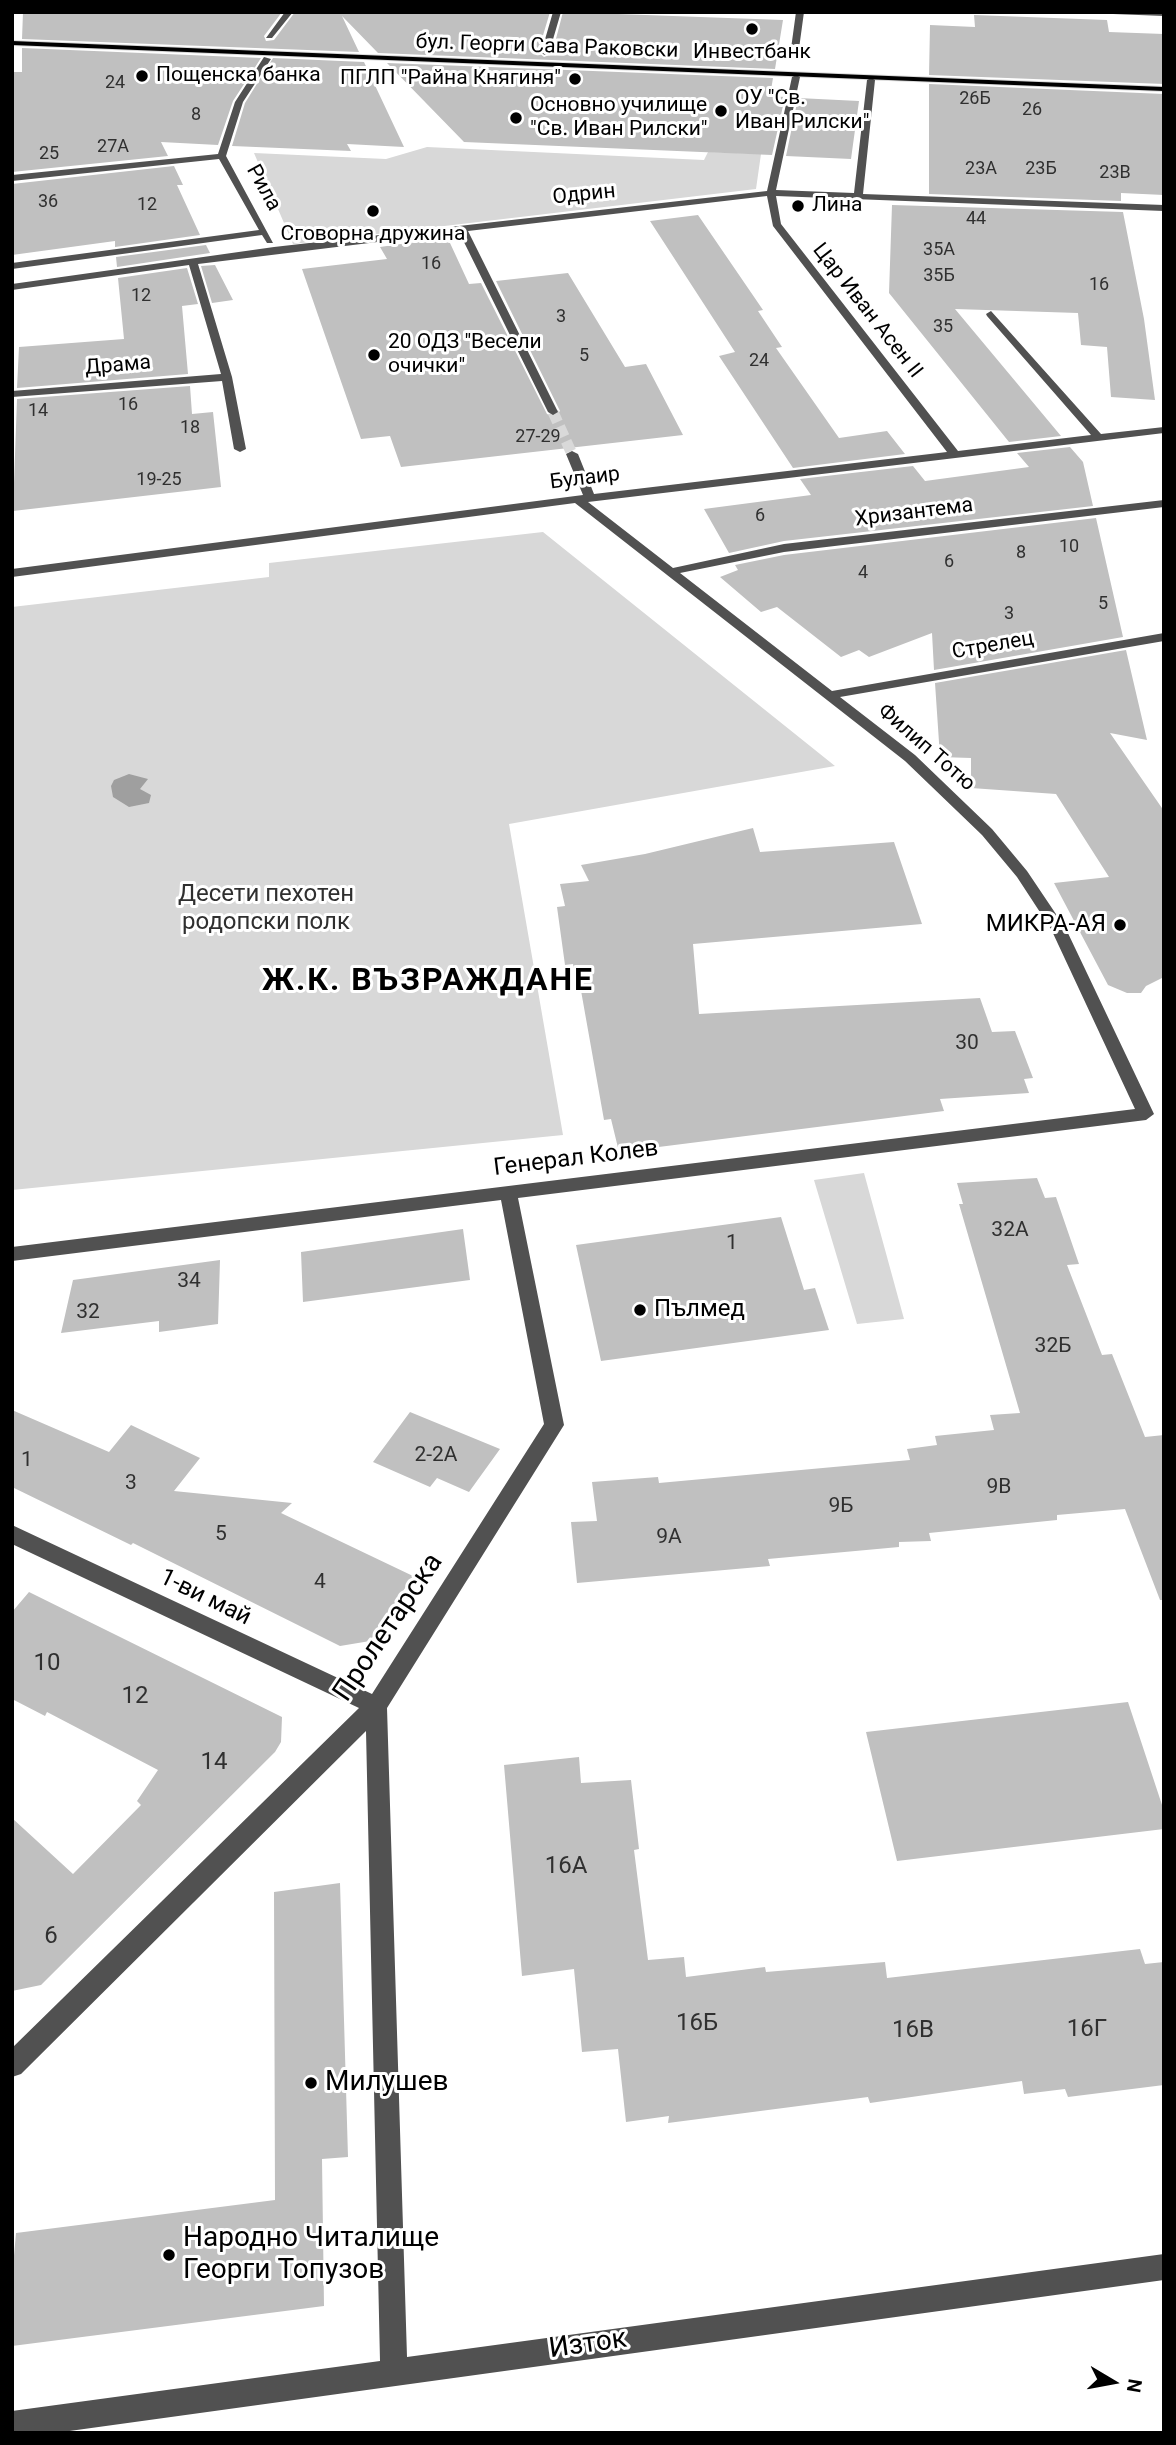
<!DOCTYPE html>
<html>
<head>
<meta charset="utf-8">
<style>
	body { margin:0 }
	#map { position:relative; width:1176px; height:2445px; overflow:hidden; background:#fff; font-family:Roboto,sans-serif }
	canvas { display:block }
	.frame { position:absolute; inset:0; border:14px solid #000; pointer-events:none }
	.north { position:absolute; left:1078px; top:2347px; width:70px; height:70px; -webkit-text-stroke:5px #fff; paint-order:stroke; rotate:100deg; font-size:19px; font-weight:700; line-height:28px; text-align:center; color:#000 }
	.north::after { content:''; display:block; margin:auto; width:24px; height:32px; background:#000; clip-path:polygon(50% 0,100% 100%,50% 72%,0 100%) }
</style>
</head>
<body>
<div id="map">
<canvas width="1176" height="2445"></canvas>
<div class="frame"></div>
<div class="north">N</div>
</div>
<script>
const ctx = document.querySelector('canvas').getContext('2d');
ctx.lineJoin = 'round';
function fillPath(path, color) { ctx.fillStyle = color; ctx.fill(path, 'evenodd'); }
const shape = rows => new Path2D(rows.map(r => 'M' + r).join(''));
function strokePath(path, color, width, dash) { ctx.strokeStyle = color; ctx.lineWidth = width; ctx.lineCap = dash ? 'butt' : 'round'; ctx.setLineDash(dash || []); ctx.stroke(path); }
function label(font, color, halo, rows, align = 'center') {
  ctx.font = font + ' Roboto,sans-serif'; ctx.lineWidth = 6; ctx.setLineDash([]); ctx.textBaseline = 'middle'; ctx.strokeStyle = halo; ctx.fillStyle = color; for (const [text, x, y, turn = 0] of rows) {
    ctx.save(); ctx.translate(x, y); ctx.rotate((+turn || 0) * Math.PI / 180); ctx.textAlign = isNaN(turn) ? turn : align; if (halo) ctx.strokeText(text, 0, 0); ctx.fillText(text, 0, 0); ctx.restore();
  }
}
fillPath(shape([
	[427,147,704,160,708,152,761,154,756,189,293,244,254,153,386,159],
	[543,532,835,766,509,824,563,1135,12,1190,12,607,269,577,269,563],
	[864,1173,904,1319,857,1324,814,1180]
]), '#d8d8d8');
fillPath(shape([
	[129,774,148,779,140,789,151,795,149,803,129,807,113,797,111,786,114,780]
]), '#9f9f9f');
fillPath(shape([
	[23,12,282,12,264,36,266,41,274,40,295,12,550,12,538,52,544,57,552,54,563,12,783,20,775,69,378,53,342,16,359,52,22,39],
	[974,15,1107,20,1109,32,1164,34,1164,84,929,75,930,25,975,27],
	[22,48,261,58,233,101,218,145,161,142,168,156,12,172,12,72,22,72],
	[273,58,364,62,404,147,347,144,351,151,232,146,245,103],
	[387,63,773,78,770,96,785,97,772,155,464,142],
	[929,84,1164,94,1164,195,1121,193,1121,201,929,194],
	[798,98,859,101,851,159,786,156],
	[174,166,183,185,177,185,200,235,115,247,115,241,12,255,12,184],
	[892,205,1123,212,1144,319,1155,400,1111,397,1107,347,1081,345,1078,313,955,309,1061,436,1009,442,889,293],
	[698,215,763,310,758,311,782,347,776,348,839,438,887,431,905,454,793,468,719,356,735,352,650,221],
	[436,239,450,243,469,284,481,283,547,414,554,417,560,411,496,281,568,273,625,367,646,364,683,435,401,467,390,436,361,439,302,269,387,259,380,247],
	[206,245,210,253,117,267,116,257],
	[215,265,233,300,212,303,201,266],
	[187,268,198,304,182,306,188,374,17,388,19,347,124,339,118,278],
	[190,386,192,414,213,412,221,487,13,511,17,399],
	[1070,447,1083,462,1093,506,784,541,729,553,704,509,811,495,800,479,913,466,925,481,1029,467,1017,453],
	[1096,518,1123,637,934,670,932,633,869,657,859,650,841,657,777,607,761,612,720,577,738,570,735,565,784,555],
	[1126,650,1147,740,1110,733,1164,811,1164,977,1146,986,1141,993,1127,993,1108,985,1054,883,1109,877,1056,794,971,788,971,758,940,757,935,683],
	[753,828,760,852,894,842,922,924,693,944,699,1014,980,998,992,1032,1015,1031,1033,1078,1024,1079,1029,1093,940,1099,944,1111,619,1152,611,1119,604,1120,580,985,576,986,573,964,565,965,557,907,565,906,560,884,589,881,581,865,645,854],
	[1037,1178,1045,1198,1056,1197,1079,1264,1067,1265,1102,1355,1112,1354,1145,1437,1164,1435,1164,1600,1160,1600,1125,1509,1057,1515,1057,1520,929,1533,931,1541,899,1542,899,1547,768,1559,770,1566,577,1583,571,1522,597,1521,592,1482,658,1477,659,1483,910,1460,907,1449,937,1445,935,1436,994,1430,990,1415,1020,1413,959,1204,963,1204,957,1183],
	[781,1217,804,1290,815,1288,829,1330,601,1361,576,1245],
	[463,1229,470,1280,303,1302,301,1252],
	[220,1260,218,1324,159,1332,159,1321,61,1333,73,1280],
	[12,1410,109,1452,131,1425,200,1458,174,1491,292,1503,281,1513,413,1576,370,1641,340,1646,133,1543,131,1545,12,1487],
	[410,1412,500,1449,469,1492,437,1478,430,1487,373,1462],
	[29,1592,282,1717,281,1742,275,1752,41,1985,12,1991,12,1818,73,1874,141,1805,137,1801,158,1770,47,1712,45,1716,12,1699,12,1612],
	[1128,1702,1164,1811,1164,1829,897,1861,866,1732],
	[579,1757,581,1783,631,1780,639,1849,634,1850,648,1960,684,1957,686,1977,765,1967,766,1972,885,1962,887,1978,1140,1949,1145,1964,1164,1962,1164,2085,1068,2097,1065,2089,1024,2094,1022,2081,870,2103,868,2097,668,2123,669,2116,626,2122,618,2049,582,2052,574,1969,522,1976,504,1765],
	[340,1883,348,2157,322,2159,324,2306,12,2346,12,2278,16,2233,275,2200,274,1892]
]), '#c0c0c0');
strokePath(shape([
	[553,412,572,454]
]), '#d9d9d9', 11, [11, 5]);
const major = shape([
	[12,41,1164,87,1164,91,12,45,12,41]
]);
strokePath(major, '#dbdbdb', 2);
fillPath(shape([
	[285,12,293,12,272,38,266,38,285,12],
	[553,12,561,12,549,53,545,55,541,53,553,12],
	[796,12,804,12,798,56,794,58,790,56,796,12],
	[1109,12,1164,12,1164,16,1113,14,1109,12],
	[264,57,271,59,243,102,226,156,273,243,267,243,262,235,12,269,12,263,259,230,219,159,12,181,12,175,218,154,235,102,264,57],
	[796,75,800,77,776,190,854,193,867,80,871,78,875,80,863,194,1164,205,1164,211,776,196,781,224,958,451,1091,435,987,316,986,314,991,311,1101,434,1164,427,1164,433,588,502,673,568,784,544,1164,500,1164,507,784,552,680,573,832,691,1164,633,1164,641,840,697,915,755,992,829,1027,871,1066,929,1154,1114,1146,1120,518,1198,564,1425,387,1708,407,2357,1164,2254,1164,2280,55,2433,12,2433,12,2411,380,2361,366,1731,21,2074,12,2077,12,2048,359,1708,12,1544,12,1525,372,1694,544,1424,501,1200,12,1261,12,1247,1135,1109,1051,929,1017,877,982,835,905,761,575,503,12,577,12,569,583,495,566,454,572,451,578,454,594,494,947,452,773,226,767,196,468,231,558,412,553,415,548,412,459,232,198,264,232,377,246,449,240,452,234,449,222,381,12,397,12,391,221,374,189,265,12,290,12,284,274,247,767,191,792,77,796,75]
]), '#515151');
fillPath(major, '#000');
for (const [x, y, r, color] of [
	[752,29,7,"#000"],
	[142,76,7,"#000"],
	[575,79,7,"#000"],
	[721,111,7,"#000"],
	[516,118,7,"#000"],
	[798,206,7,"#000"],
	[373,211,7,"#000"],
	[374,355,7,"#000"],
	[1120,925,7,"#000"],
	[640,1310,7,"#000"],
	[311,2083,7,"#000"],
	[169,2255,7,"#000"]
]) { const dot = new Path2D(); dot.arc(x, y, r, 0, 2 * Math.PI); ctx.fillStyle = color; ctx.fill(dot); strokePath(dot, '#fff', 2.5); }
label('18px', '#303030', null, [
	["24",115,83],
	["26Б",975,99],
	["26",1032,110],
	["8",196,115],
	["27А",113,147],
	["25",49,154],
	["23А",981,169],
	["23Б",1041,169],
	["23В",1115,173],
	["36",48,202],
	["12",147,205],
	["44",976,219],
	["35А",939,250],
	["16",431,264],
	["35Б",939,276],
	["16",1099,285],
	["12",141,296],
	["3",561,317],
	["35",943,327],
	["5",584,356],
	["24",759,361],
	["16",128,405],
	["14",38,411],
	["18",190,428],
	["27-29",538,437],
	["19-25",159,480],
	["6",760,516],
	["10",1069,547],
	["8",1021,553],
	["6",949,562],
	["4",863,573],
	["5",1103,604],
	["3",1009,614]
]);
label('21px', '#000', '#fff', [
	["бул. Георги Сава Раковски",547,47,2],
	["Рила",263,188,61],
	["Одрин",584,195,-6],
	["Цар Иван Асен II",867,311,52],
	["Драма",118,366,-5],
	["Булаир",585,479,-7],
	["Хризантема",914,513,-7],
	["Стрелец",993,646,-10],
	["Филип Тотю",926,748,41]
]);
label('21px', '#000', '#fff', [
	["Инвестбанк",752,53,"center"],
	["Пощенска банка",156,76],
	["ПГЛП \"Райна Княгиня\"",561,79,"right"],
	["ОУ \"Св.",735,99],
	["Иван Рилски\"",735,123],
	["Основно училище",530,106],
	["\"Св. Иван Рилски\"",530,130],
	["Лина",812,206],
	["Сговорна дружина",373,235,"center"],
	["20 ОДЗ \"Весели",388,343],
	["очички\"",388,367]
], 'left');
label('21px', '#303030', null, [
	["30",967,1044],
	["32А",1010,1231],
	["1",732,1244],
	["34",189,1282],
	["32",88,1313],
	["32Б",1053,1347],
	["2-2А",436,1456],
	["1",27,1461],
	["3",131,1484],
	["9В",999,1488],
	["9Б",841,1507],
	["5",221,1535],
	["9А",669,1538],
	["4",320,1583]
]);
label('24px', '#2f2f2f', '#fff', [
	["Десети пехотен",266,895],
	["родопски полк",266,923]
]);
label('24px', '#000', '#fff', [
	["МИКРА-АЯ",1106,925],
	["Пълмед",654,1310,"left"]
], 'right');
label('24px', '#000', '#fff', [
	["Генерал Колев",576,1159,-7],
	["1-ви май",205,1598,26]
]);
label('24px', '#303030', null, [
	["10",47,1664],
	["12",135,1697],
	["14",214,1763],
	["16А",566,1867],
	["6",51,1937],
	["16Б",697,2024],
	["16Г",1087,2030],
	["16В",913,2031]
]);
label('28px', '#000', '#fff', [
	["Пролетарска",389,1628,-56],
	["Изток",588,2345,-8]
]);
label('28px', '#000', '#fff', [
	["Милушев",325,2083],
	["Народно Читалище",183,2239],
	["Георги Топузов",183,2271]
], 'left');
ctx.letterSpacing = '2px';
label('bold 32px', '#000', '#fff', [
	["Ж.К. ВЪЗРАЖДАНЕ",428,982]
]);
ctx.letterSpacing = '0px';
</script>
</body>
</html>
